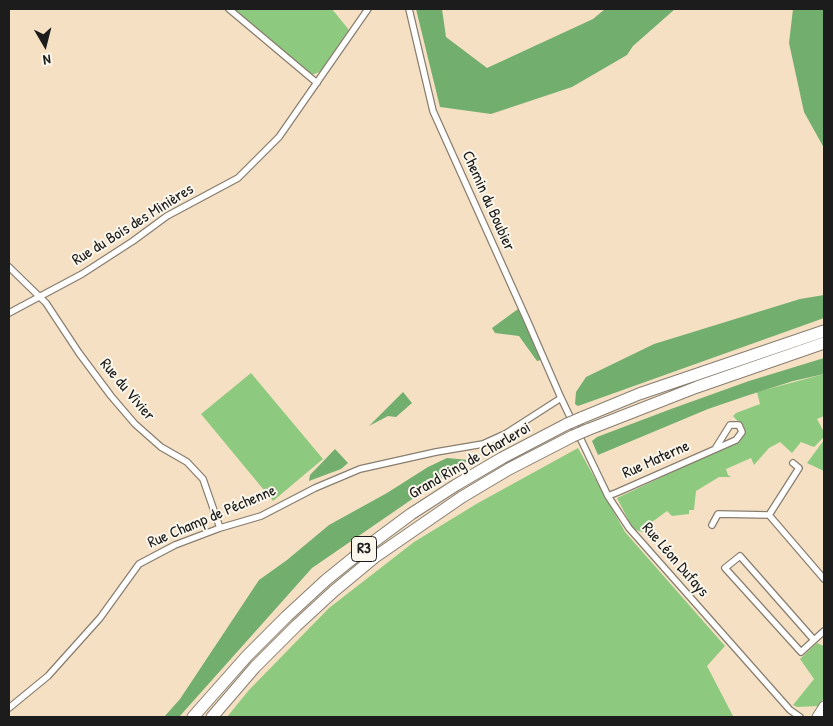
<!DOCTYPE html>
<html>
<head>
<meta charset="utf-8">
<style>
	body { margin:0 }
	#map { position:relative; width:833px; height:726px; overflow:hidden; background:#f5e0c4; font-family:"Patrick Hand",sans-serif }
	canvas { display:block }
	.frame { position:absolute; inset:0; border:10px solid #1c1c1c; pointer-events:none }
	.north { position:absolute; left:20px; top:20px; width:50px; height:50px; -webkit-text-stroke:4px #fbf7ec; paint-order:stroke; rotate:172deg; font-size:14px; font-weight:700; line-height:20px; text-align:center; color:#1c1c1c }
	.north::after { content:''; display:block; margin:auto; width:18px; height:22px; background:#1c1c1c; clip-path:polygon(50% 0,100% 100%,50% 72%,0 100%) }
</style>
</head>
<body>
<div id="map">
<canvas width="833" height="726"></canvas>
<div class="frame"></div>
<div class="north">N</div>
</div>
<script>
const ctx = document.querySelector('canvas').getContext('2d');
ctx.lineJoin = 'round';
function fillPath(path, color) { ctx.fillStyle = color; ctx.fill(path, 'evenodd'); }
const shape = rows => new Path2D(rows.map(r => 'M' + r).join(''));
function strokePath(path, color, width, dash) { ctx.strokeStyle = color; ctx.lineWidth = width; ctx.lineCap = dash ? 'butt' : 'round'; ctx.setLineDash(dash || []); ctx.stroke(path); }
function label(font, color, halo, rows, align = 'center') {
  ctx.font = font + ' "Patrick Hand",sans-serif'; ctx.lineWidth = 4; ctx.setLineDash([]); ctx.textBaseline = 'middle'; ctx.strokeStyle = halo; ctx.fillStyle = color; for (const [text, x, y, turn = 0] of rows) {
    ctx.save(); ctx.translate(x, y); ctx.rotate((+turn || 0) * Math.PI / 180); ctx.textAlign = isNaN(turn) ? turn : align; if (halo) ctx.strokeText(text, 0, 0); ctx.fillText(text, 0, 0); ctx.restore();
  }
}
fillPath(shape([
	[232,9,332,9,349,30,320,72,311,75],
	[251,373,323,459,273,501,201,414],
	[824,374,824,416,817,419,824,432,824,437,814,447,801,442,792,453,780,442,769,448,754,465,751,458,726,469,728,475,731,477,719,477,696,491,694,510,689,510,689,514,672,516,667,511,652,522,646,529,642,532,633,529,617,498,737,442,742,438,745,429,733,416,736,413,760,404,757,392],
	[824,440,824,471,807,463],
	[578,448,625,532,725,646,707,666,733,716,731,717,227,717,249,690,329,608,414,542,478,503],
	[817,643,824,646,824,698,819,706,797,707,793,705,814,679,800,659]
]), '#8dca7f');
fillPath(shape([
	[416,9,442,9,446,37,487,68,593,19,605,9,675,9,633,46,627,55,572,87,491,114,440,107],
	[793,9,824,9,824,148,804,112,789,43],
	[824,295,824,318,578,406,575,404,576,392,586,377,654,344,800,299],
	[518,309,539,353,541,360,537,361,519,336,495,333,492,328],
	[824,358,824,374,793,381,746,396,708,409,598,455,592,441,597,437,671,409,749,381],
	[403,392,412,403,396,417,388,416,369,426],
	[335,449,348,463,341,469,309,481,310,475],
	[447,458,469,460,312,568,179,717,164,717,180,699,259,580,287,560,329,525,387,493,428,467]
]), '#72ae6e');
const street = shape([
	[229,9,317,83],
	[409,9,433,111,527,320,561,398,608,496,629,528,790,710,800,717],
	[9,267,46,303,79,353,111,396,135,424,161,447,187,462,203,479,220,528],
	[9,313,82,274,133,241,167,216,238,178,279,137,368,9],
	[608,496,618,492,736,440,742,432,739,425,730,425,715,449],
	[769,515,799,468,793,463],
	[712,525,718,514,769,515,824,579],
	[814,640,740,556,725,568,801,652,824,631],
	[9,708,48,676,100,618,139,564,175,545,220,528,261,516,315,488,360,469,436,452,483,444,505,434,561,398]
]);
const secondary = shape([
	[817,717,824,706]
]);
const highway = shape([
	[581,418,639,394,824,331],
	[587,430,697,387,824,343],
	[193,717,247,656,287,616,326,580,368,546,411,514,456,485,502,458,567,424],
	[212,717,255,667,296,626,334,591,375,557,462,497,509,469,573,436]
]);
strokePath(street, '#887e70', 8);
strokePath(secondary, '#887e70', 11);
strokePath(highway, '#887e70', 13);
strokePath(street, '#fff', 5.5);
strokePath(secondary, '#fff', 9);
strokePath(highway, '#fff', 11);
const highwayBridge = shape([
	[567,424,581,418],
	[573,436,587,430]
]);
strokePath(highwayBridge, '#887e70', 13, []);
strokePath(highwayBridge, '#fff', 11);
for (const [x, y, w] of [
	[364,549,25]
]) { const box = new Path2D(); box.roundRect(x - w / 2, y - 12.5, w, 25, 4); ctx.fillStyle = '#fbf7ec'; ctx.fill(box); strokePath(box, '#1c1c1c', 1); }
label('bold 15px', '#1c1c1c', null, [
	["R3",364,549]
]);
label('16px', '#1c1c1c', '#fbf7ec', [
	["Chemin du Boubier",488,201,66],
	["Rue du Bois des Minières",133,225,-32],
	["Rue du Vivier",127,390,50],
	["Rue Materne",656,460,-24],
	["Grand Ring de Charleroi",470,461,-30],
	["Rue Champ de Péchenne",212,517,-23],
	["Rue Léon Dufays",675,560,49]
]);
</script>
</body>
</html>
